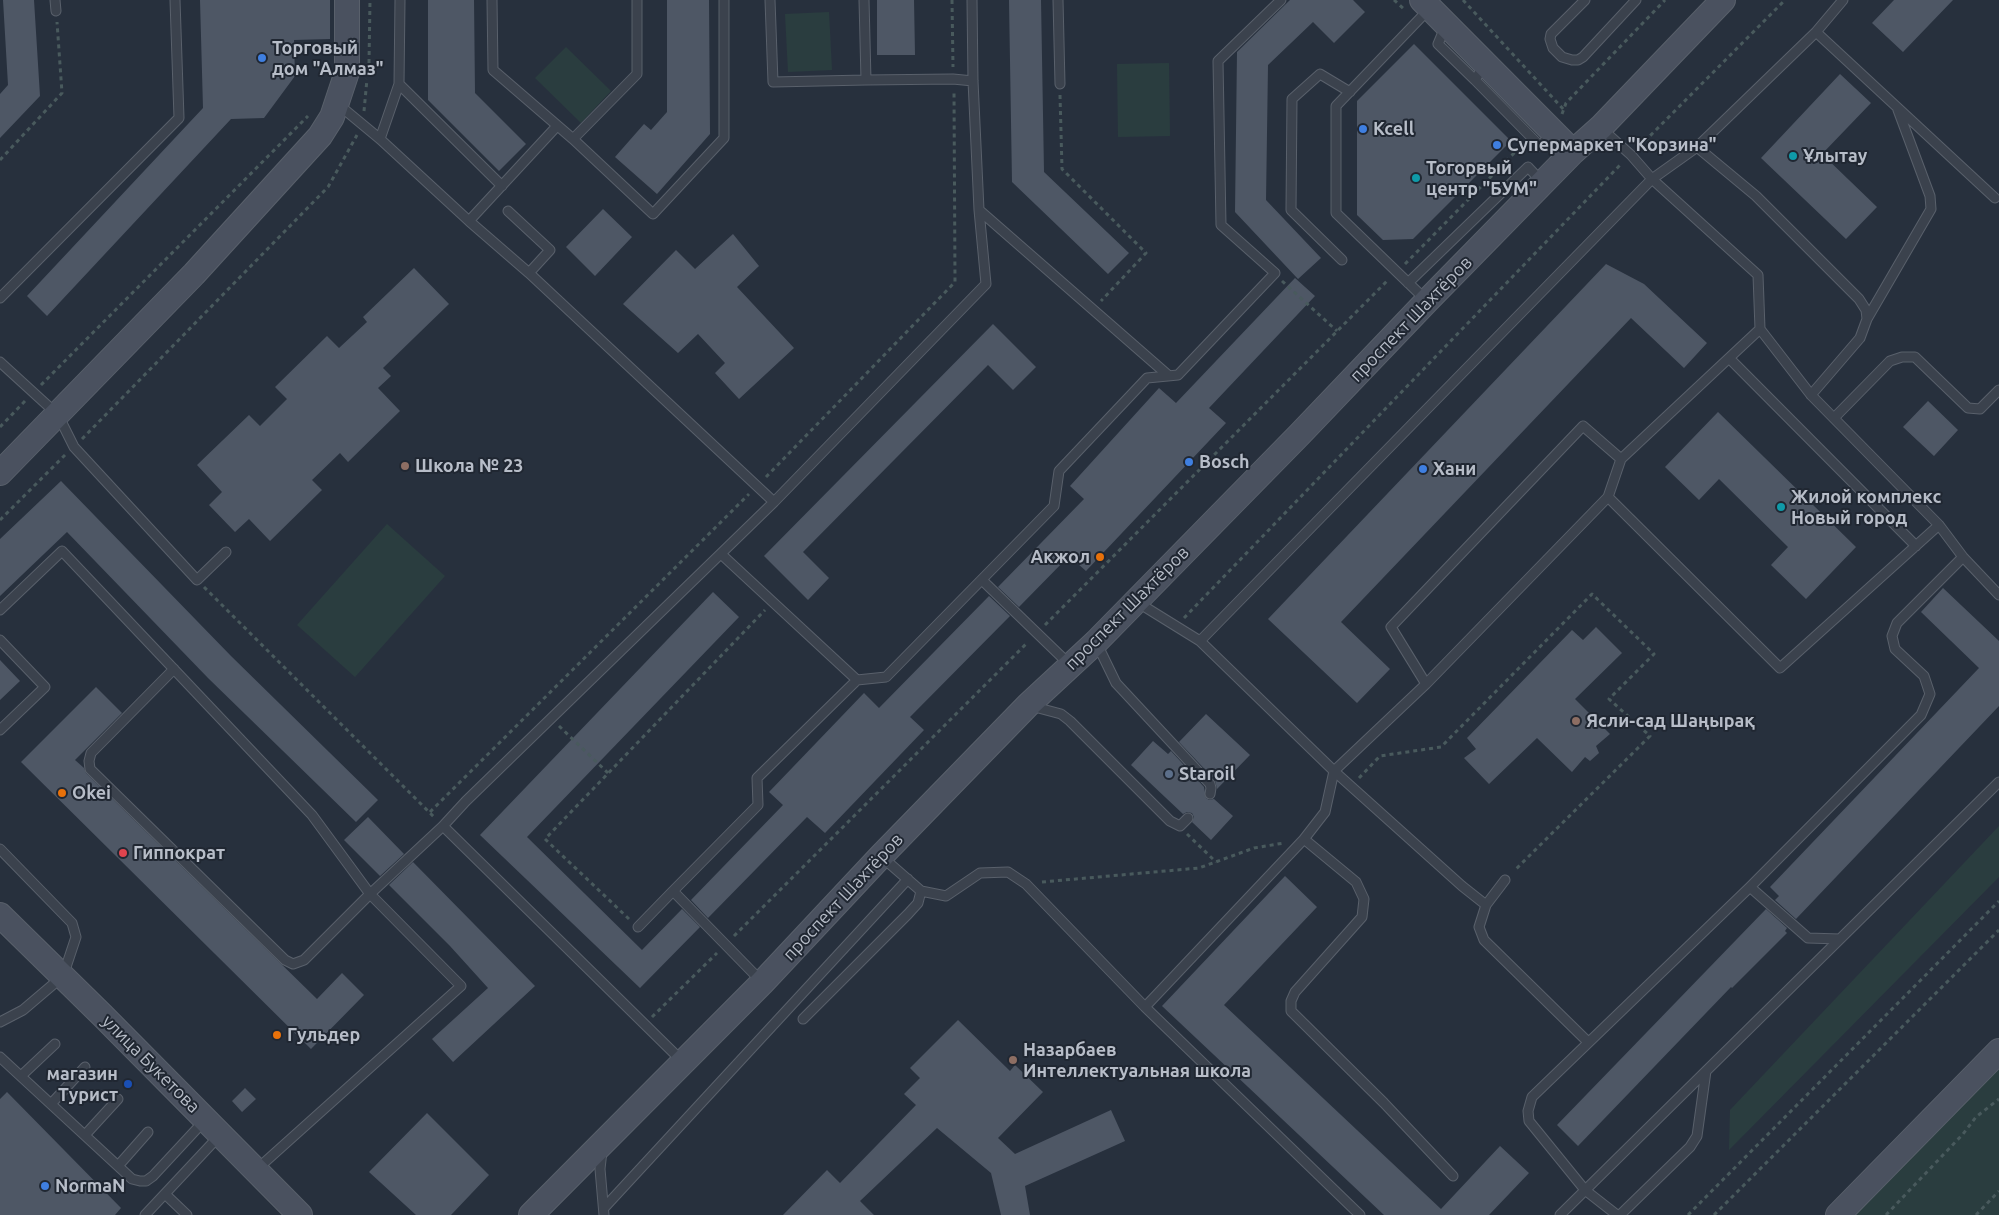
<!DOCTYPE html>
<html>
<head>
<meta charset="utf-8">
<style>
	body { margin:0 }
	canvas { display:block; background:#27303d }
</style>
</head>
<body>
<canvas width="1999" height="1215"></canvas>
<script>
const ctx = document.querySelector('canvas').getContext('2d');
ctx.lineJoin = 'round';
function fillPath(path, color) { ctx.fillStyle = color; ctx.fill(path, 'evenodd'); }
const shape = rows => new Path2D(rows.map(r => 'M' + r).join(''));
function strokePath(path, color, width, dash) { ctx.strokeStyle = color; ctx.lineWidth = width; ctx.lineCap = dash ? 'butt' : 'round'; ctx.setLineDash(dash || []); ctx.stroke(path); }
function label(font, color, halo, rows, align = 'center') {
  ctx.font = font + ' Ubuntu,sans-serif'; ctx.lineWidth = 4; ctx.setLineDash([]); ctx.textBaseline = 'middle'; ctx.strokeStyle = halo; ctx.fillStyle = color; for (const [text, x, y, turn = 0] of rows) {
    ctx.save(); ctx.translate(x, y); ctx.rotate((+turn || 0) * Math.PI / 180); ctx.textAlign = isNaN(turn) ? turn : align; if (halo) ctx.strokeText(text, 0, 0); ctx.fillText(text, 0, 0); ctx.restore();
  }
}
fillPath(shape([
	[829,12,832,70,788,72,785,14],
	[566,47,611,91,581,123,535,78],
	[1169,63,1170,136,1118,137,1117,64],
	[387,524,445,576,355,677,297,625],
	[1999,826,1999,877,1729,1150,1730,1110],
	[1999,1064,1999,1215,1848,1215]
]), '#2a3d3f');
fillPath(shape([
	[3,0,34,0,40,96,0,138,0,94,8,85],
	[200,0,330,0,330,39,294,40,295,76,264,118,231,119,47,316,27,296,203,108],
	[428,0,474,0,475,93,526,144,499,171,428,100],
	[667,0,709,0,710,134,657,194,615,157,644,124,651,130,667,112],
	[877,0,914,0,915,55,877,55],
	[1009,0,1041,0,1044,172,1129,253,1108,274,1012,182],
	[1290,0,1353,0,1365,12,1334,43,1313,22,1268,65,1266,200,1321,258,1298,279,1235,212,1237,52],
	[1894,0,1953,0,1903,52,1872,23],
	[1414,44,1511,141,1413,239,1383,240,1357,215,1357,101],
	[1840,74,1871,103,1822,154,1877,207,1846,239,1761,158],
	[603,209,632,237,595,276,566,247],
	[733,234,759,266,737,287,794,348,739,399,715,373,725,363,698,334,678,353,623,304,676,250,695,269],
	[1606,264,1644,284,1707,343,1684,368,1631,318,1341,622,1390,669,1357,703,1268,619],
	[414,268,449,304,383,368,391,376,378,388,400,411,348,462,340,453,312,480,322,490,270,541,249,519,235,532,209,505,222,492,197,465,249,415,260,426,287,399,275,387,327,336,339,348,367,322,363,317],
	[1295,278,1315,296,1209,408,1226,423,1086,571,1069,556,1019,607,998,587,1084,499,1070,486,1159,388,1176,403],
	[993,324,1036,367,1013,390,988,365,803,552,829,578,808,600,764,556],
	[1928,401,1958,430,1934,456,1903,427],
	[1718,412,1856,547,1806,599,1771,565,1788,547,1719,479,1699,500,1665,467],
	[61,481,231,656,378,800,356,822,208,678,67,532,0,596,0,539],
	[1943,588,1999,641,1999,706,1796,919,1775,900,1779,896,1770,887,1979,668,1921,612],
	[713,592,739,617,527,837,642,950,682,909,700,927,640,988,480,835],
	[989,596,1010,616,910,717,924,730,825,833,807,817,708,918,691,900,783,805,769,792,864,693,879,708],
	[1596,627,1622,653,1575,699,1610,734,1596,746,1599,753,1590,761,1585,757,1572,772,1537,738,1489,784,1464,758,1476,749,1467,738,1572,630,1583,640],
	[0,660,20,681,0,700],
	[96,687,122,713,75,760,84,768,86,773,317,999,342,973,364,995,311,1049,21,762],
	[1206,714,1250,755,1217,789,1215,780,1179,742],
	[1153,741,1168,754,1171,751,1204,787,1206,798,1209,800,1214,799,1233,816,1211,840,1192,822,1194,817,1192,813,1187,812,1183,814,1131,765],
	[368,817,404,854,380,876,344,840],
	[413,862,535,986,453,1062,432,1039,488,988,450,946,389,885],
	[1285,876,1317,907,1224,1005,1441,1209,1500,1146,1529,1173,1489,1215,1384,1215,1162,1006],
	[1766,909,1787,928,1785,931,1787,933,1732,988,1731,987,1578,1146,1557,1125],
	[958,1020,1010,1071,1015,1065,1043,1092,998,1138,1015,1154,1111,1110,1125,1141,1025,1186,1030,1215,1001,1215,991,1173,937,1128,860,1201,874,1215,783,1215,827,1170,840,1183,916,1105,904,1094,920,1078,910,1068],
	[245,1088,256,1099,242,1112,232,1101],
	[7,1092,121,1208,115,1215,0,1215,0,1099],
	[427,1113,489,1175,451,1215,416,1215,369,1172]
]), '#4e5765');
const lane = shape([
	[55,0,56,11],
	[492,0,493,70,573,139],
	[637,0,637,74,573,139,653,214,724,138,724,0],
	[770,0,773,82,866,80,864,0],
	[1058,0,1060,84],
	[1585,0,1551,34,1550,39,1553,48,1562,57,1572,60,1578,60,1583,57,1636,0],
	[1446,25,1438,44,1475,80],
	[1816,32,1995,198],
	[1484,65,1475,80,1540,146,1552,134],
	[866,80,953,79,973,81],
	[399,84,502,186],
	[339,105,380,139,469,221,529,273,774,502],
	[1601,128,1631,155,1652,179,1758,275,1760,329,1811,395,1939,525,1963,557,1999,595],
	[380,139,399,84,400,0],
	[1697,147,1756,196,1859,299,1866,310,1867,319,1860,338,1811,395],
	[979,210,1169,376],
	[508,211,550,250,529,273],
	[469,221,557,126],
	[1342,260,1291,210,1292,99,1320,74,1350,92],
	[1408,283,1528,167,1543,183],
	[0,298,179,118,175,0],
	[1427,301,1336,213,1336,106,1430,8],
	[1867,319,1931,209,1930,196,1898,110],
	[1729,358,1916,546],
	[0,362,58,415,74,447,197,580,226,552],
	[1834,418,1890,361,1902,357,1915,357,1968,408,1980,409,1999,390],
	[1608,497,1780,668,1939,525],
	[721,554,857,680],
	[982,580,1070,665],
	[1137,602,1200,641,1334,771,1462,886,1486,905],
	[0,610,62,551,312,815,370,894,461,986,256,1170],
	[0,640,45,687,0,730],
	[1200,641,1652,179,1697,147,1816,32,1843,0],
	[1097,644,1116,683,1210,784,1211,788,1210,794],
	[174,669,91,753,89,761,90,769,285,960,293,964,304,960,370,894,443,826],
	[1426,684,1391,627,1583,426,1621,459],
	[1031,706,1061,714,1070,721,1170,821,1180,826,1188,818],
	[1304,839,1325,812,1334,771,1426,684,1608,497,1621,459,1760,329],
	[0,849,72,923,76,937,63,976,23,1010,0,1022],
	[882,857,921,891,946,896,980,873,1008,872,1026,884,1145,1007,1360,1215],
	[1505,880,1486,905,1479,927,1484,940,1588,1042],
	[1750,887,1808,938,1840,939,1999,782],
	[673,891,758,805,757,778,857,680,886,677,1054,506,1059,471,1147,378,1178,375,1275,273,1221,225,1218,61,1281,0],
	[638,927,673,891,762,982],
	[1145,1007,1304,839,1356,882,1364,899,1362,917,1295,992,1291,1001,1291,1011,1384,1103,1453,1176],
	[803,1019,908,914,918,903,921,891],
	[0,1057,132,1179,140,1181,146,1181,153,1176,205,1120],
	[683,1062,443,826,466,801,774,502,986,284,979,210,973,81,972,0],
	[21,1076,55,1044],
	[51,1104,85,1067],
	[85,1135,118,1099],
	[602,1151,600,1169,604,1215],
	[118,1166,148,1132],
	[165,1194,187,1215],
	[604,1208,908,879],
	[145,1215,220,1135],
	[1560,1215,1840,939],
	[1617,1215,1585,1190,1529,1121,1528,1111,1532,1097,1750,887,1921,715,1930,694,1924,676,1895,649,1892,636,1897,623,1963,557],
	[1620,1215,1690,1147,1697,1136,1706,1071]
]);
const secondary = shape([
	[1422,0,1573,152],
	[0,473,194,274,320,136,332,117,347,72,347,0],
	[0,915,102,1015,300,1215],
	[531,1215,762,983,881,856,1028,705,1096,642,1300,434,1427,301,1573,152,1601,127,1723,0],
	[1838,1215,1999,1051]
]);
strokePath(lane, '#59606b', 11);
strokePath(secondary, '#59606b', 26);
strokePath(shape([
	[952,0,953,67],
	[1394,0,1404,9],
	[1463,0,1564,110],
	[369,63,370,0],
	[1060,95,1062,169,1146,253,1101,301],
	[364,111,367,79],
	[1562,114,1566,103,1665,0],
	[1639,147,1785,0],
	[0,160,62,93,57,22],
	[1405,264,1522,145],
	[1282,281,1337,331],
	[41,385,308,116],
	[0,427,26,400],
	[82,439,328,187,357,135],
	[766,477,955,282,954,91],
	[0,520,65,455],
	[204,587,435,818],
	[1184,618,1622,163],
	[1045,625,1388,280],
	[559,726,608,773],
	[1359,778,1380,756,1441,747,1592,594,1654,654,1609,699,1650,736,1514,871],
	[430,812,749,494],
	[1187,834,1216,862],
	[1042,882,1199,868,1254,848,1284,843],
	[629,919,545,839,765,610],
	[734,936,1028,642],
	[652,1017,717,953],
	[1688,1215,1999,901],
	[1714,1215,1999,930],
	[1886,1215,1963,1134,1976,1117,1999,1099],
	[1976,1215,1999,1191]
]), '#495a5d', 3, [4, 4]);
strokePath(lane, '#3b424d', 9);
strokePath(secondary, '#4a515f', 24);
for (const [x, y, r, color] of [
	[262,58,5,"#3f7fe0"],
	[1363,129,5,"#3f7fe0"],
	[1497,145,5,"#3f7fe0"],
	[1793,156,5,"#0f9aa8"],
	[1416,178,5,"#0f9aa8"],
	[1189,462,5,"#3f7fe0"],
	[405,466,5,"#8d6e63"],
	[1423,469,5,"#3f7fe0"],
	[1781,507,5,"#0f9aa8"],
	[1100,557,5,"#e8710a"],
	[1576,721,5,"#8d6e63"],
	[1169,774,5,"#5c6f8a"],
	[62,793,5,"#e8710a"],
	[123,853,5,"#e0444e"],
	[277,1035,5,"#e8710a"],
	[1013,1060,5,"#8d6e63"],
	[128,1084,5,"#1a4fb4"],
	[45,1186,5,"#3f7fe0"]
]) { const dot = new Path2D(); dot.arc(x, y, r, 0, 2 * Math.PI); ctx.fillStyle = color; ctx.fill(dot); strokePath(dot, '#202732', 2); }
label('bold 18px', '#b7bdc8', '#202732', [
	["Торговый",272,48],
	["дом \"Алмаз\"",272,69],
	["Kcell",1373,129],
	["Супермаркет \"Корзина\"",1507,145],
	["Ұлытау",1803,156],
	["Тогорвый",1426,168],
	["центр \"БУМ\"",1426,189],
	["Bosch",1199,462],
	["Школа № 23",415,466],
	["Хани",1433,469],
	["Жилой комплекс",1791,497],
	["Новый город",1791,518],
	["Акжол",1090,557,"right"],
	["Ясли-сад Шаңырақ",1586,721],
	["Staroil",1179,774],
	["Okei",72,793],
	["Гиппократ",133,853],
	["Гульдер",287,1035],
	["Назарбаев",1023,1050],
	["Интеллектуальная школа",1023,1071],
	["магазин",118,1074,"right"],
	["Турист",118,1095,"right"],
	["NormaN",55,1186]
], 'left');
label('18px', '#b7bdc8', '#202732', [
	["проспект Шахтёров",1411,319,-46],
	["проспект Шахтёров",1127,608,-45],
	["проспект Шахтёров",843,897,-47],
	["улица Букетова",151,1064,45]
]);
</script>
</body>
</html>
